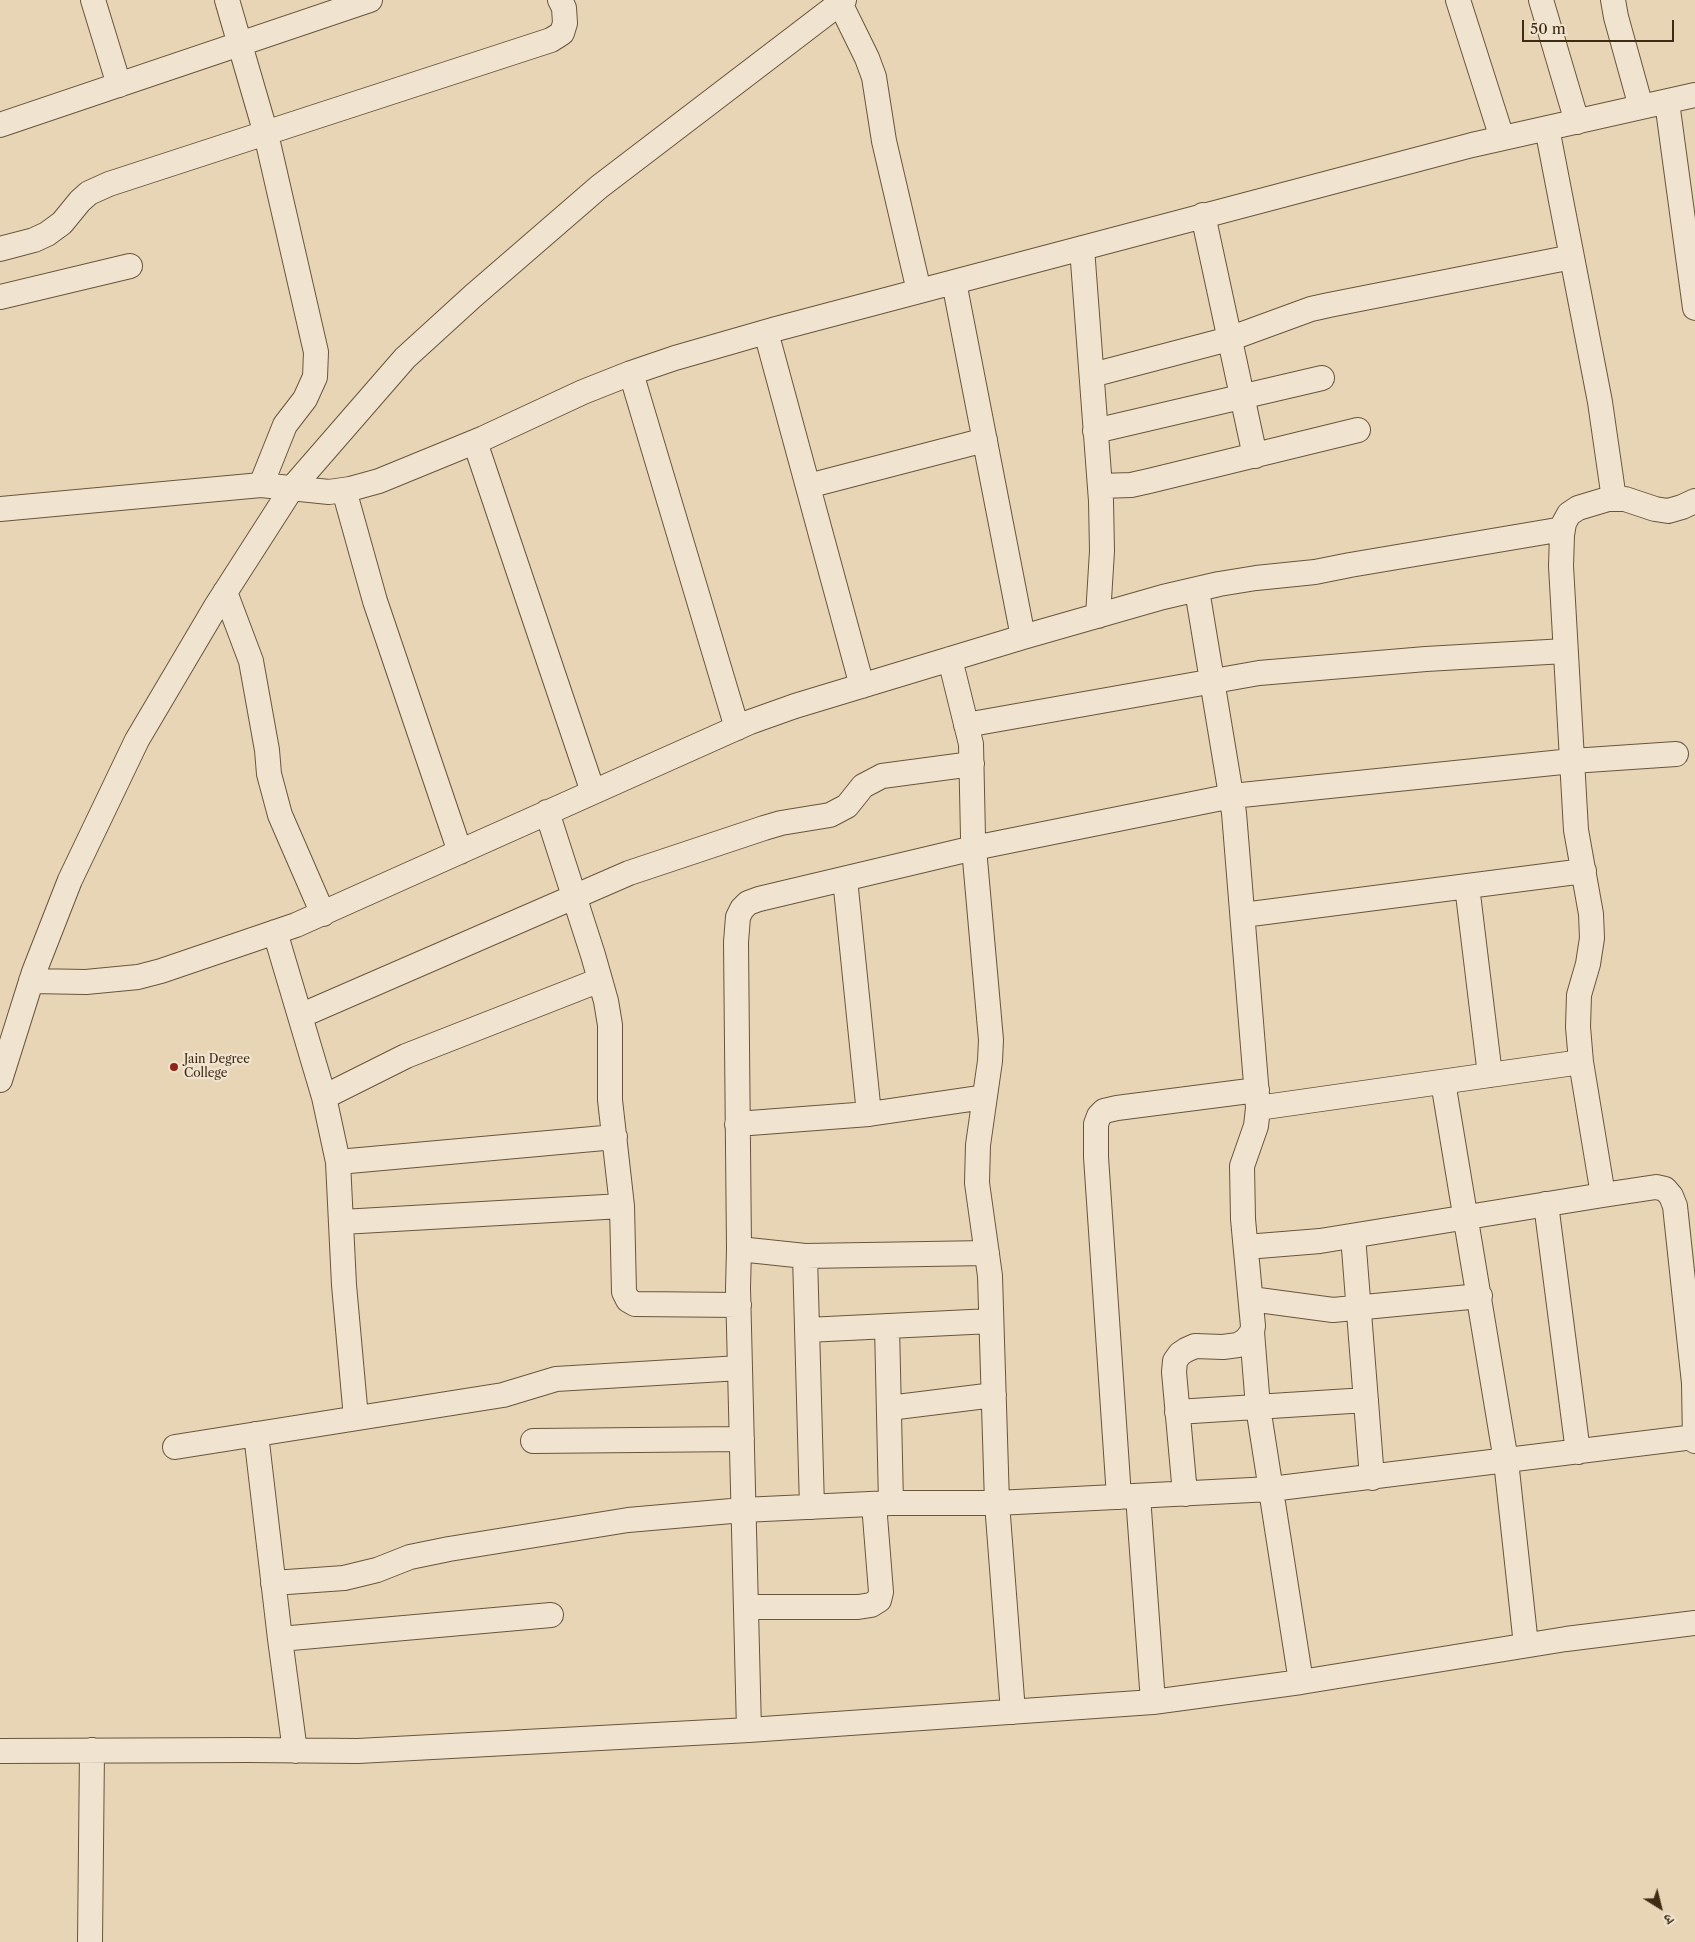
<!DOCTYPE html>
<html>
<head>
<meta charset="utf-8">
<style>
	body { margin:0 }
	#map { position:relative; width:1695px; height:1942px; overflow:hidden; background:#e8d5b6; font-family:"Libre Caslon Text","Noto Serif Devanagari",serif }
	canvas { display:block }
	.north { position:absolute; left:1635px; top:1882px; width:50px; height:50px; -webkit-text-stroke:4px #f0e4d0; paint-order:stroke; rotate:144deg; font-size:14px; font-weight:700; line-height:20px; text-align:center; color:#3f2a13 }
	.north::after { content:''; display:block; margin:auto; width:18px; height:22px; background:#3f2a13; clip-path:polygon(50% 0,100% 100%,50% 72%,0 100%) }
	.scale { position:absolute; left:1522px; top:20px; width:152px; height:22px; box-sizing:border-box; border:2px solid #3f2a13; border-top:0; padding-left:6px; font-size:15px; line-height:18px; white-space:nowrap; color:#3f2a13; -webkit-text-stroke:4px #f0e4d0; paint-order:stroke }
</style>
</head>
<body>
<div id="map">
<canvas width="1695" height="1942"></canvas>
<div class="north">उ</div>
<div class="scale">50 m</div>
</div>
<script>
const ctx = document.querySelector('canvas').getContext('2d');
ctx.lineJoin = 'round';
const shape = rows => new Path2D(rows.map(r => 'M' + r).join(''));
function strokePath(path, color, width, dash) { ctx.strokeStyle = color; ctx.lineWidth = width; ctx.lineCap = dash ? 'butt' : 'round'; ctx.setLineDash(dash || []); ctx.stroke(path); }
function label(font, color, halo, rows, align = 'center') {
  ctx.font = font + ' "Libre Caslon Text",serif'; ctx.lineWidth = 4.5; ctx.setLineDash([]); ctx.textBaseline = 'middle'; ctx.strokeStyle = halo; ctx.fillStyle = color; for (const [text, x, y, turn = 0] of rows) {
    ctx.save(); ctx.translate(x, y); ctx.rotate((+turn || 0) * Math.PI / 180); ctx.textAlign = isNaN(turn) ? turn : align; if (halo) ctx.strokeText(text, 0, 0); ctx.fillText(text, 0, 0); ctx.restore();
  }
}
const minor = shape([
	[93,0,119,85],
	[227,0,266,134,316,352,315,377,305,399,285,425,261,485],
	[1458,0,1502,138],
	[1541,0,1577,122],
	[1613,0,1616,17,1641,107],
	[840,3,867,58,874,77,884,141,919,291],
	[1667,102,1695,308],
	[0,125,370,0],
	[1547,128,1600,402,1614,499],
	[1203,215,1255,456],
	[1082,248,1101,501,1102,551,1098,616],
	[0,249,34,240,47,234,62,223,80,201,89,193,109,184,551,40,562,33,565,23,564,8,560,0],
	[954,282,1023,637],
	[0,297,130,266],
	[766,332,862,686],
	[631,373,737,728],
	[1092,375,1229,339,1311,309,1329,305,1572,257],
	[1095,431,1322,378],
	[475,442,593,792],
	[808,486,985,440],
	[1100,486,1131,485,1149,481,1358,430],
	[344,490,375,601,460,852],
	[0,509,261,485,329,492,350,489,379,481,484,438,583,392,631,373,675,358,776,329,1472,145,1695,95],
	[225,592,251,661,267,750,269,774,280,815,323,914],
	[950,659,971,744,973,837,991,1040,990,1061,978,1145,977,1183,990,1276,997,1503,1013,1712],
	[966,725,1259,673,1426,659,1565,651],
	[547,812,593,955,606,1001,610,1025,610,1100,622,1206,624,1292,628,1300,635,1304,739,1305],
	[845,879,869,1114],
	[1467,886,1490,1075],
	[1243,915,1584,871],
	[275,932,324,1097,338,1162,344,1285,356,1418],
	[31,981,86,982,138,977,161,971,296,925,750,722,795,706,1023,637,1163,597,1219,584,1256,578,1315,572,1350,565,1563,529],
	[300,1016,629,873,764,828,781,823,830,815,847,806,863,786,882,776,972,764],
	[0,1080,34,972,70,880,137,740,215,608,292,488,405,358,473,296,599,187,844,0],
	[1443,1082,1506,1461,1526,1645],
	[324,1097,406,1056,600,980],
	[1258,1108,1581,1062],
	[737,1124,869,1114,985,1097],
	[338,1162,615,1137],
	[1603,1195,1581,1062,1578,1027,1579,995,1588,964,1592,938,1591,914,1576,830,1561,566,1562,535,1564,523,1569,514,1578,508,1608,499,1625,499,1655,509,1668,511,1682,507,1695,501],
	[1546,1204,1578,1452],
	[342,1222,622,1206],
	[1353,1236,1372,1478],
	[1246,1247,1320,1241,1603,1195,1656,1187,1665,1189,1671,1196,1675,1206,1694,1383,1695,1441],
	[739,1249,805,1256,987,1253],
	[805,1256,812,1507],
	[1251,1299,1333,1310,1480,1296],
	[887,1326,891,1503],
	[807,1330,991,1321],
	[1252,1332,1258,1407,1301,1682],
	[889,1408,994,1395],
	[1177,1412,1366,1400],
	[256,1434,280,1639,295,1751],
	[533,1441,742,1439],
	[175,1447,503,1395,556,1379,740,1368],
	[1185,1494,1174,1372,1175,1361,1180,1354,1186,1350,1195,1346,1223,1347,1238,1345,1246,1340,1252,1332,1253,1326,1243,1219,1242,1166,1256,1126,1258,1108,1234,813,1197,590],
	[1138,1496,1153,1702],
	[1119,1497,1096,1157,1096,1124,1099,1116,1104,1111,1117,1108,1257,1090],
	[273,1583,344,1578,377,1570,410,1557,449,1549,628,1520,743,1510,891,1503,997,1503,1271,1489,1695,1437],
	[746,1607,858,1607,871,1605,879,1600,881,1592,874,1504],
	[280,1639,551,1615],
	[749,1730,738,1288,739,1249,736,942,738,917,742,909,748,903,759,899,974,848,1232,796,1572,761,1676,754],
	[0,1751,249,1750,358,1751,749,1730,1153,1702,1301,1682,1566,1639,1695,1623],
	[90,1942,92,1750]
]);
strokePath(minor, '#69553c', 26);
strokePath(minor, '#f0e4d0', 24);
for (const [x, y, r, color] of [
	[174,1067,5,"#8f2418"]
]) { const dot = new Path2D(); dot.arc(x, y, r, 0, 2 * Math.PI); ctx.fillStyle = color; ctx.fill(dot); strokePath(dot, '#f0e4d0', 2); }
label('12px', '#3f2a13', '#f0e4d0', [
	["Jain Degree",184,1060],
	["College",184,1074]
], 'left');
</script>
</body>
</html>
